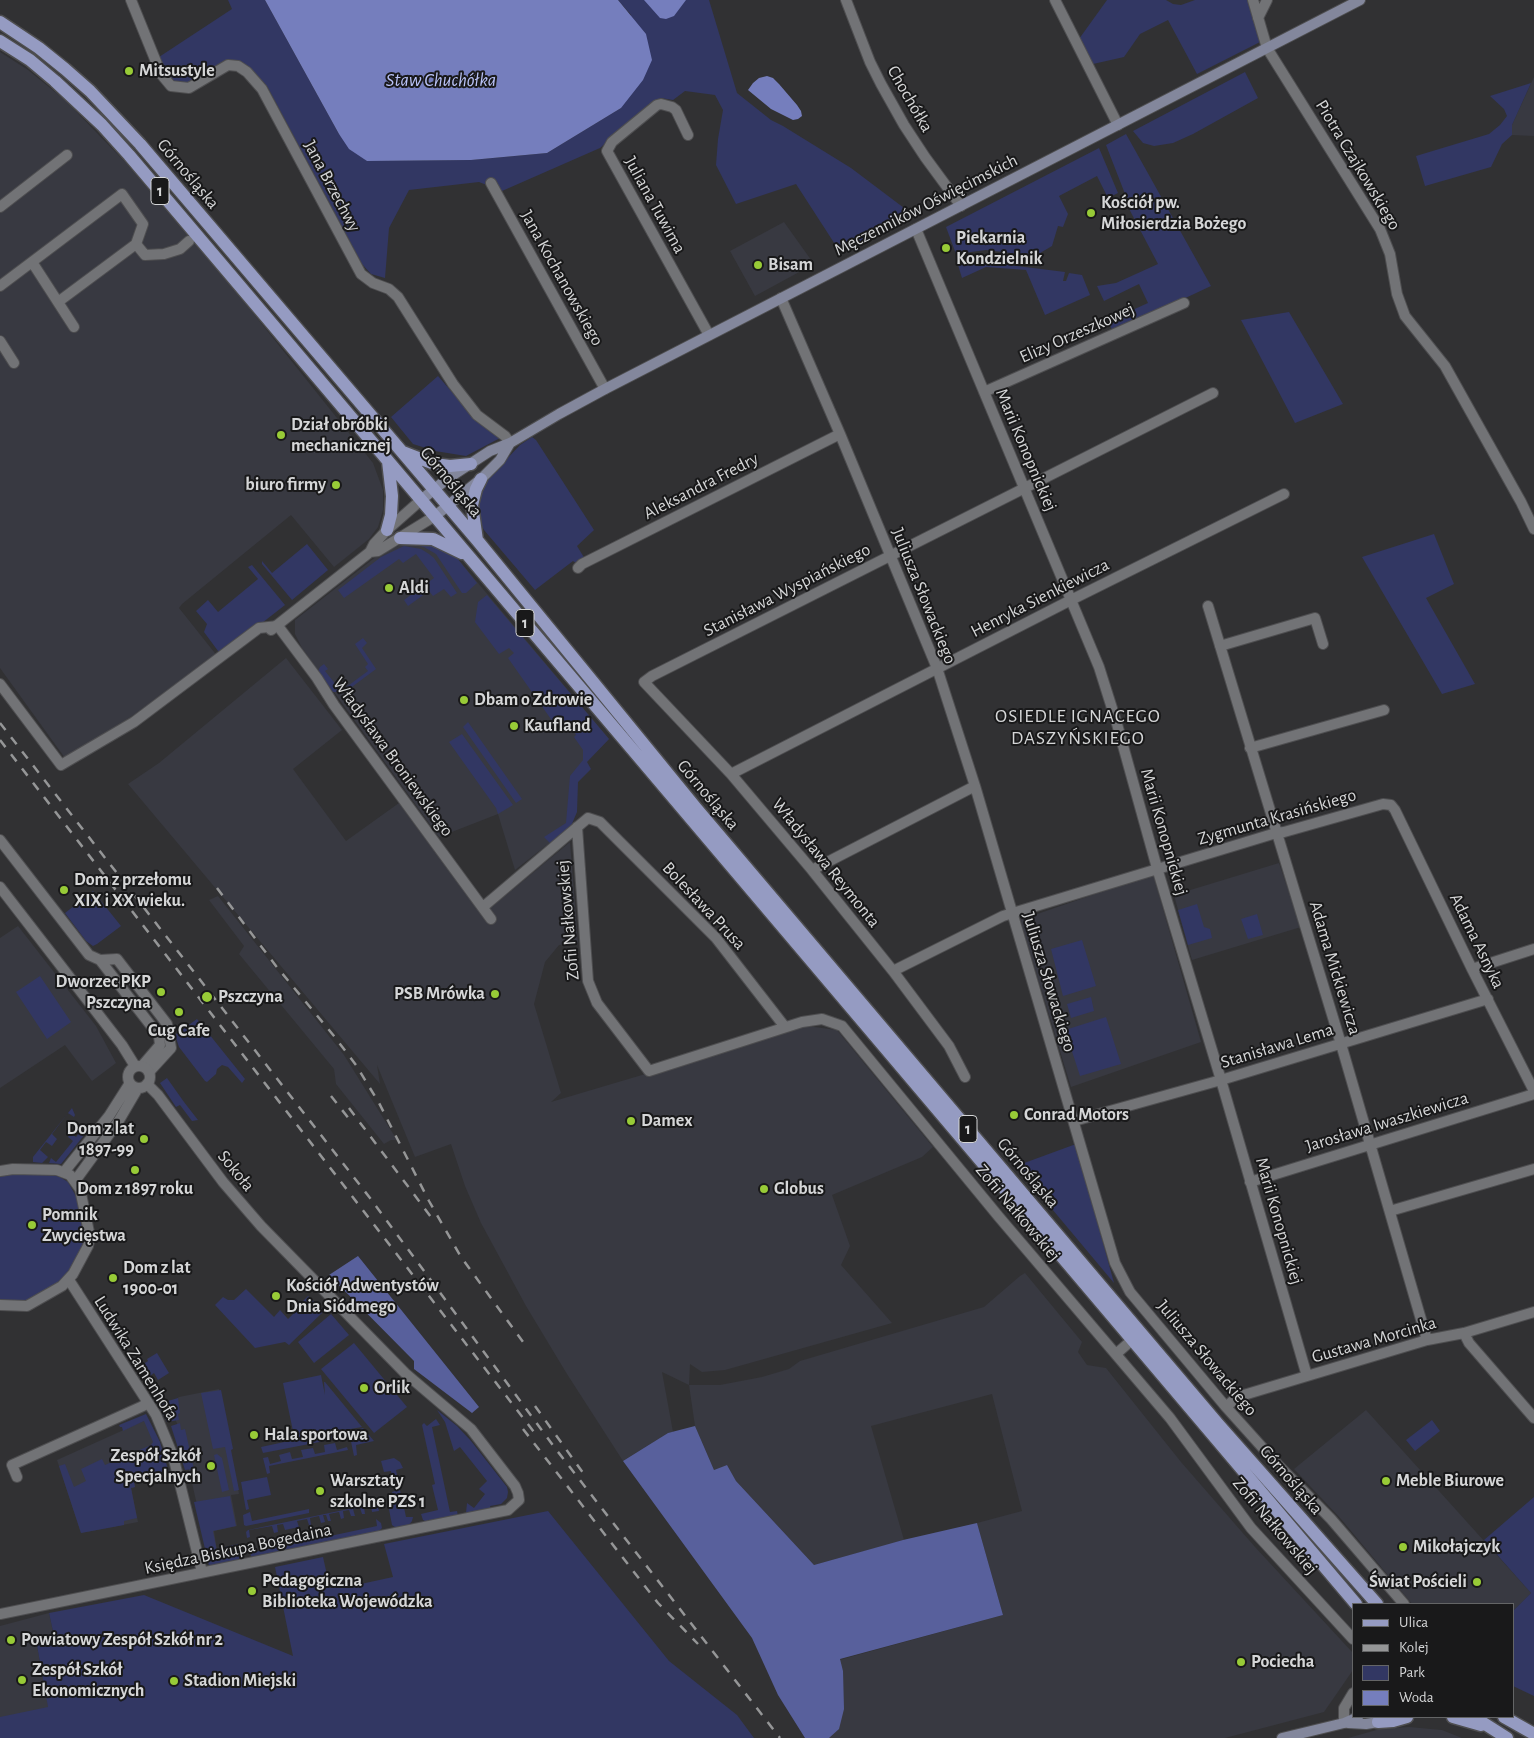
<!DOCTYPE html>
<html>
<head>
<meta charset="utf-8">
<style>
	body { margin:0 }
	#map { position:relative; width:1534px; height:1738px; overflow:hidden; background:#313133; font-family:"Alegreya Sans",sans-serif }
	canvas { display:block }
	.legend { position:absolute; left:1352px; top:1603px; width:162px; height:115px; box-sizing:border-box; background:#19191a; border:1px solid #646566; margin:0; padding:6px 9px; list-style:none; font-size:15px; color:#d5d6d7 }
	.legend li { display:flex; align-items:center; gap:10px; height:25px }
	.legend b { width:25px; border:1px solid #646566 }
</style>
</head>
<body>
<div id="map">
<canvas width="1534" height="1738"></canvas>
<ul class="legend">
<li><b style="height:6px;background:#959bc2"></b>Ulica</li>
<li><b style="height:6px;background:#959697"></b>Kolej</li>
<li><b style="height:14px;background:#323763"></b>Park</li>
<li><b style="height:14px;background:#757ebd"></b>Woda</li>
</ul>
</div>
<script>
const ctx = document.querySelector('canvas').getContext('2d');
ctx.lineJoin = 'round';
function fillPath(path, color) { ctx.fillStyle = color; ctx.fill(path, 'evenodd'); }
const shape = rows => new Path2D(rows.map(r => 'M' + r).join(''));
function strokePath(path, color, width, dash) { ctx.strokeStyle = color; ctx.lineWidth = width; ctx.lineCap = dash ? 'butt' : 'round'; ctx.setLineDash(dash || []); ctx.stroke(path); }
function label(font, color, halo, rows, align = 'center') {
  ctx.font = font + ' "Alegreya Sans",sans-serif'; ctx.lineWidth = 4; ctx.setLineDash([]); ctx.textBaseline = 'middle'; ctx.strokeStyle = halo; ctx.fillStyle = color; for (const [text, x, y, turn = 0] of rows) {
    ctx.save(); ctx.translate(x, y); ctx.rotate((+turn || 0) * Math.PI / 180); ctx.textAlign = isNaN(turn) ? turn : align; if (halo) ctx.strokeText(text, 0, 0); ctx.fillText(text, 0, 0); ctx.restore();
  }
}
fillPath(shape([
	[0,52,28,70,65,100,126,163,249,308,373,463,383,490,383,510,378,527,369,539,334,567,291,515,182,604,179,608,218,657,132,716,65,758,0,668],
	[1534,77,1534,136,1512,135,1512,125],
	[784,222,814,264,755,296,730,251],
	[413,542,457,558,609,739,587,761,573,778,570,827,515,870,498,814,439,837,302,648,295,634,295,620,377,556,398,546],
	[286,658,342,730,293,769,346,841,399,803,482,915,570,842,578,943,559,945,545,962,534,1004,561,1093,551,1102,807,1026,837,1030,933,1147,922,1157,832,1195,850,1246,841,1265,892,1323,725,1370,702,1372,690,1364,689,1385,720,1385,762,1377,789,1369,800,1361,984,1307,1020,1276,1025,1273,1082,1342,1078,1352,1087,1365,1106,1368,1181,1462,1255,1547,1353,1653,1353,1670,1324,1712,1225,1738,829,1738,839,1728,843,1671,839,1660,1003,1615,977,1523,1022,1511,992,1394,871,1426,904,1540,814,1565,736,1481,727,1465,714,1470,695,1426,689,1385,662,1372,673,1432,668,1433,623,1461,567,1374,526,1306,481,1223,465,1186,451,1144,415,1157,377,1065,380,1084,128,784,159,763],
	[1279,863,1301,927,1192,960,1174,895],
	[1153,874,1201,1042,1071,1087,1020,920],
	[218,896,344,1055,397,1140,391,1140,384,1144,336,1084,334,1069,239,954,244,946,209,900],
	[18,926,96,1026,116,1063,92,1081,65,1045,0,1088,0,938],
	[219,1389,239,1494,231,1495,237,1526,214,1531,217,1551,208,1553,181,1435,170,1404,179,1397],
	[1366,1410,1531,1593,1513,1611,1513,1604,1412,1604,1341,1519,1294,1469],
	[148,1419,160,1442,169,1473,134,1482,135,1487,131,1488,138,1522,81,1533,57,1460],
	[49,1613,54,1636,36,1640,51,1721,46,1728,44,1738,0,1738,0,1626],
	[1409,1727,1442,1730,1462,1738,1348,1738,1380,1729]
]), '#383941');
fillPath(shape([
	[228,0,265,0,339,134,367,161,471,160,547,153,621,108,631,15,618,0,709,0,737,93,771,120,783,126,851,168,912,214,840,252,796,184,736,204,716,165,718,139,723,110,715,95,685,91,673,100,661,98,648,105,600,148,502,191,479,182,409,190,389,228,385,278,371,274,362,264,267,86,250,68,239,61,225,60,188,83,174,82,165,71,159,57,232,9],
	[1107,0,1166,0,1173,4,1181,5,1195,0,1250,0,1262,41,1197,74,1168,20,1140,34,1124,57,1093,64,1079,39],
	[1245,72,1258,98,1193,134,1173,143,1154,146,1143,143,1133,131],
	[1531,83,1512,125,1512,135,1502,144,1491,167,1425,186,1416,156,1489,134,1500,125,1507,116,1504,109,1490,96],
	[1126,134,1211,286,1113,332,1108,321,1148,303,1139,284,1104,301,1097,286,1116,283,1158,264,1126,203,1127,199,1106,145],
	[1099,148,1118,193,1108,198,1097,176,1059,196,1068,214,1063,227,1058,226,1052,246,1035,256,986,250,956,254,946,227],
	[971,262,985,262,1065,272,1063,281,1066,281,1069,273,1082,275,1090,295,1045,315,1026,270,986,267,962,278,958,265],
	[1289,312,1343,404,1295,423,1241,320],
	[438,376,463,405,500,438,466,456,435,451,413,444,391,417],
	[532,437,536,440,594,530,577,546,585,559,576,563,573,561,535,590,484,530,479,521,478,507,483,486,487,480,520,445],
	[1434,534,1454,584,1426,598,1475,684,1442,694,1362,557],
	[427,542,445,548,457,558,477,583,466,593,462,593,436,554,424,547,412,544],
	[307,544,328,570,292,600,262,564,262,561,272,573],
	[404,546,421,549,429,554,434,558,457,593,451,597,444,589,433,596,429,591,408,606,404,600,434,578,416,554,403,563,399,559,344,598,338,590,381,557],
	[252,565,285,605,221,655,204,632,207,624,196,611,208,600,218,612,258,579,248,567],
	[487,595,609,739,587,762,591,769,578,782,577,812,571,826,551,844,544,837,566,823,570,776,583,760,583,750,574,737,576,735,574,731,572,732,567,727,560,732,508,658,514,653,509,648,499,654,475,622,478,602],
	[363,638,367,643,362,648,376,669,345,692,333,692,318,671,320,667,324,664,328,669,325,671,341,691,368,671,365,667,368,664,355,644],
	[468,722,522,799,516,803,463,727],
	[462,734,513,805,498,814,496,808,449,742],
	[93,891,121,926,97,944,93,946,86,941,65,913],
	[1197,904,1204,927,1210,929,1212,938,1188,945,1178,910],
	[1257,914,1263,935,1248,939,1241,919],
	[1082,940,1096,986,1063,996,1051,949],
	[40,976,71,1022,47,1039,16,992],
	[1091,997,1094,1011,1071,1018,1067,1004],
	[1106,1017,1121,1064,1080,1076,1065,1030],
	[197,1019,245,1079,242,1083,228,1067,222,1065,217,1069,216,1074,207,1082,205,1081,179,1047,176,1038,176,1034],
	[167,1078,184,1102,198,1120,192,1121,180,1105,176,1107,160,1083],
	[72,1108,75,1115,74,1117,68,1113,52,1134,57,1139,52,1146,46,1142,40,1150,48,1157,42,1163,33,1162,33,1157],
	[77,1124,83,1124,89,1129,61,1164,49,1163,51,1158,56,1162,73,1141,68,1137,70,1133,76,1137,82,1130],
	[1076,1144,1114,1283,1016,1166],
	[11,1174,50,1174,60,1177,68,1182,77,1198,86,1233,83,1246,69,1272,57,1284,27,1300,20,1302,0,1301,0,1177],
	[246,1289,274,1317,280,1310,288,1319,302,1305,301,1303,308,1296,324,1311,289,1345,285,1342,255,1348,215,1305,223,1297,228,1300,234,1300],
	[331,1314,349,1335,314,1363,298,1342],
	[354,1343,407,1407,374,1433,321,1369],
	[157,1353,169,1373,158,1380,154,1373,150,1376,142,1365,148,1361,147,1359],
	[321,1375,325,1395,324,1382,325,1382,362,1427,345,1430,345,1437,263,1453,261,1447,289,1441,289,1438,294,1436,283,1383],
	[221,1390,233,1449,231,1450,239,1490,234,1491,225,1447,213,1449,201,1393],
	[178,1398,180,1413,178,1414,179,1420,167,1422,158,1404],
	[437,1410,457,1426,471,1441,507,1487,508,1492,507,1498,501,1504,490,1506,491,1509,466,1513,467,1503,474,1508,485,1494,479,1489,487,1481,460,1447,454,1451,445,1422],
	[146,1414,160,1442,169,1473,134,1482,135,1487,131,1488,137,1518,124,1521,124,1525,81,1533,59,1466,65,1464,74,1487,86,1481,81,1469,102,1459,105,1465,151,1445,153,1442,144,1421,123,1431,122,1427,120,1427,119,1425],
	[436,1419,440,1425,432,1427,450,1512,457,1511,458,1516,427,1522,423,1520,421,1514,438,1510,432,1485,435,1484,422,1425,424,1423,427,1426],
	[1432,1420,1440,1431,1415,1451,1406,1440],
	[180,1423,181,1430,185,1429,194,1469,185,1470,171,1426],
	[363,1428,374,1441,356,1445,357,1455,354,1456,349,1432],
	[335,1443,337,1450,347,1447,348,1450,269,1466,270,1473,267,1474,263,1458,268,1457,270,1464,281,1461,279,1455,290,1452,292,1459,303,1457,301,1450,313,1448,315,1454,325,1452,324,1445],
	[217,1454,222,1458,229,1490,222,1492,214,1455],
	[394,1458,400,1462,403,1468,396,1470,401,1495,393,1497,392,1492,395,1491,391,1471,384,1472,381,1461],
	[267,1477,271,1495,247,1500,249,1509,246,1510,241,1482],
	[230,1496,236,1526,213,1531,217,1551,206,1553,194,1502],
	[1534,1497,1534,1696,1513,1686,1513,1611,1531,1593,1484,1540],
	[402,1498,406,1517,413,1517,412,1521,408,1526,396,1528,392,1525,388,1504,390,1501],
	[377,1503,379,1511,372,1512,371,1506,364,1507,365,1514,362,1514,360,1508,353,1509,355,1516,351,1516,349,1510,343,1511,344,1518,341,1519,339,1512,329,1514,331,1521,328,1521,326,1515,323,1515,325,1522,321,1523,319,1516,310,1518,311,1525,309,1525,307,1519,297,1521,299,1527,285,1530,283,1524,277,1525,278,1532,274,1533,272,1526,249,1530,250,1537,247,1538,246,1532,248,1530],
	[309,1509,309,1513,246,1526,244,1525,243,1515,250,1512,252,1521],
	[548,1511,669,1661,737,1715,754,1738,0,1738,0,1717,48,1707,36,1640,54,1636,49,1613,144,1595,293,1656,275,1567,323,1557,330,1588,343,1585,347,1587,393,1577,384,1544],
	[376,1519,381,1523,382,1528,378,1532,256,1558,251,1556,249,1546,253,1545,255,1552,377,1526],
	[238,1544,240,1556,238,1561,209,1566,207,1557,227,1554,225,1547]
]), '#323763');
fillPath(shape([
	[358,1256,479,1407,472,1413,414,1369,414,1361,329,1275],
	[695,1426,714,1470,727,1465,736,1481,814,1565,903,1540,977,1523,1003,1615,840,1659,843,1671,844,1709,839,1729,829,1738,805,1738,778,1695,752,1638,623,1461,668,1433]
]), '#58609c');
fillPath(shape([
	[265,0,618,0,646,34,652,60,643,80,621,108,547,153,471,160,367,161,349,149,339,134],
	[644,0,686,0,674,16,666,19,660,18],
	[767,76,773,78,779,84,797,105,801,111,802,116,798,119,793,120,771,109,748,90,753,83,759,78]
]), '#757ebd');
const minor = shape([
	[131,0,161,74,171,86,189,88,228,65,238,66,247,72,262,89,361,274,373,283,389,289,398,297,453,384,477,415,505,436,510,443],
	[846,0,870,62,881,84,904,125,925,157,961,206],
	[1055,0,1118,125],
	[1253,0,1267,48,1380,229,1390,254,1397,294,1405,316,1445,366,1521,502,1534,529],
	[1258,18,1267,0],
	[688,135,676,110,672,107,661,104,657,105,612,142,607,151,709,335],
	[491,183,605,389],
	[0,207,67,155],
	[916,229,1099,667,1117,724,1157,868,1221,1080,1307,1376],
	[136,244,145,255,164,254,180,249,189,241],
	[32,262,74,327],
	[0,286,122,194,143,224,136,244,58,302],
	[781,298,840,434,937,668,975,786,1115,1263,1130,1292,1226,1407,1279,1466,1331,1519,1404,1604],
	[0,341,14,363],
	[984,392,1184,303],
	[578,568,582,564,840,434],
	[1208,606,1341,1044,1427,1340],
	[1220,646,1315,618,1323,644],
	[0,684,61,765,134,722,259,628,278,626,317,678,334,705,491,919],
	[1250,748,1384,710],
	[731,774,1071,600,1284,494],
	[577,827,588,981,597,1003,649,1071,802,1022,822,1019,842,1026,999,1217,1170,1418,1251,1528,1353,1639],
	[0,840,89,955,100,960,159,1036,160,1045,142,1066],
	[812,870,975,786],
	[483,907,588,818,600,822,716,938,785,1027],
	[100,960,117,959,167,1024,171,1048,149,1072],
	[1472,969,1534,949],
	[893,971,1003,916,1276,833,1284,832,1383,804,1391,805,1395,810,1472,969,1534,1091],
	[965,1077,949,1046,893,971,812,870,731,774,644,682,652,676,1213,393],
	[1074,1121,1221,1080,1488,999],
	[1250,1182,1534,1094],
	[1390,1211,1534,1169],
	[69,1280,156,1415,173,1456,202,1572],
	[1464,1333,1469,1343,1534,1418],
	[1116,1354,1132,1340],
	[1226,1407,1237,1397,1427,1340,1464,1333,1534,1312],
	[17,1477,12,1465,143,1406,147,1402],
	[0,1614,483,1515,508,1510,519,1500,518,1493,515,1486,471,1429,405,1373,261,1226,223,1182,158,1095,147,1084],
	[1344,1723,1344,1708,1353,1693]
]);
const tertiary = shape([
	[370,552,378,551,435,516],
	[271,630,370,552,374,544,387,530,421,500],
	[0,887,122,1045,135,1066],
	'128 1077a11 11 0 1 1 22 0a11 11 0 1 1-22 0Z',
	[0,1171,13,1169,57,1170,70,1175,80,1189,90,1237,88,1246,73,1274,62,1286,27,1306,0,1305],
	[64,1172,109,1116,130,1083],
	[75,1181,118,1122,138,1088]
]);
const secondary = shape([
	[421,500,447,479,490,451,510,443,559,414,605,389,1360,0],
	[435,516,481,479,500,460,510,443],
	[1348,1723,1366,1724,1378,1722,1382,1719],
	[1282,1738,1344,1723,1358,1717]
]);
const primary = shape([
	[0,22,39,48,65,69,90,91,140,144,477,540,696,808,1218,1424,1377,1604],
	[0,41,30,60,55,81,102,125,129,155,1356,1604],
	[403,452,434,464,450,466,471,464],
	[387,530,391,515,392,496,388,461],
	[400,538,433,539,462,553],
	[477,540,472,505,476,489,481,479],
	[1453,1717,1481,1725],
	[1474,1717,1507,1738],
	[1504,1717,1534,1734],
	[1378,1722,1393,1721,1407,1717]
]);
strokePath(minor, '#4e4e50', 12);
strokePath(tertiary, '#4e4e50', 12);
strokePath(secondary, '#4e4e50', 12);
strokePath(primary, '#4e4e50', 15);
strokePath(minor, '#727376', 10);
strokePath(tertiary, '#727376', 10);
strokePath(secondary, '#83879c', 10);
strokePath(primary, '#959bc2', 12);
strokePath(shape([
	[0,723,370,1198,555,1448,780,1738],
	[0,740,534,1432],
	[217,888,276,966,334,1036,356,1065,379,1103,429,1201,461,1257,526,1346],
	[331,1096,350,1120],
	[349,1108,431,1217],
	[535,1406,586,1477],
	[523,1429,658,1603,698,1644]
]), '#959697', 2.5, [9, 9]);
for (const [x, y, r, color] of [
	[129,71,5,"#98cb37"],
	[1091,213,5,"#98cb37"],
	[946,248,5,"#98cb37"],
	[758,265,5,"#98cb37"],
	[281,435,5,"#98cb37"],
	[336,485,5,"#98cb37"],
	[389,588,5,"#98cb37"],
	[464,700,5,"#98cb37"],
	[514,726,5,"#98cb37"],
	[64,890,5,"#98cb37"],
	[161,992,5,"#98cb37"],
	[495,994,5,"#98cb37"],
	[207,997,6,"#98cb37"],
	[179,1012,5,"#98cb37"],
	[1014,1115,5,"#98cb37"],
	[631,1121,5,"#98cb37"],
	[144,1139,5,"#98cb37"],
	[135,1170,5,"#98cb37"],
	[764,1189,5,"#98cb37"],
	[32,1225,5,"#98cb37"],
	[113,1278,5,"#98cb37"],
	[276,1296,5,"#98cb37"],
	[364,1388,5,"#98cb37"],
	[254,1435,5,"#98cb37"],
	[211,1466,5,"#98cb37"],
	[1386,1481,5,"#98cb37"],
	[320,1491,5,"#98cb37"],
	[1403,1547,5,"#98cb37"],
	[1477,1582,5,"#98cb37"],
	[252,1591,5,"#98cb37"],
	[11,1640,5,"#98cb37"],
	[1241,1662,5,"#98cb37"],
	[22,1680,5,"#98cb37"],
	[174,1681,5,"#98cb37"]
]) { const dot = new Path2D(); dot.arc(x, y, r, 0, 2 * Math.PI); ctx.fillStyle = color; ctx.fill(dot); strokePath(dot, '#19191a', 2); }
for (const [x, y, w] of [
	[160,191,18],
	[525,623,18],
	[968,1129,18]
]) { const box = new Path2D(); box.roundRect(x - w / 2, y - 13.5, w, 27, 4); ctx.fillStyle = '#19191a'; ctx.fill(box); strokePath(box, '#d5d6d7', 1); }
label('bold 16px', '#d5d6d7', null, [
	["1",160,191],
	["1",525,623],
	["1",968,1129]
]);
label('bold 18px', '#d5d6d7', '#19191a', [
	["Mitsustyle",139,71],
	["Kościół pw.",1101,203],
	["Miłosierdzia Bożego",1101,224],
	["Piekarnia",956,238],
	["Kondzielnik",956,259],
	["Bisam",768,265],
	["Dział obróbki",291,425],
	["mechanicznej",291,446],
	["biuro firmy",326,485,"right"],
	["Aldi",399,588],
	["Dbam o Zdrowie",474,700],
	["Kaufland",524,726],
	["Dom z przełomu",74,880],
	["XIX i XX wieku.",74,901],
	["Dworzec PKP",151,982,"right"],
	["Pszczyna",151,1003,"right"],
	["PSB Mrówka",485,994,"right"],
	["Pszczyna",218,997],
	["Cug Cafe",179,1031,"center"],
	["Conrad Motors",1024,1115],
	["Damex",641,1121],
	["Dom z lat",134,1129,"right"],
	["1897-99",134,1150,"right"],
	["Dom z 1897 roku",135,1189,"center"],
	["Globus",774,1189],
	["Pomnik",42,1215],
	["Zwycięstwa",42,1236],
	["Dom z lat",123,1268],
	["1900-01",123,1289],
	["Kościół Adwentystów",286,1286],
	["Dnia Siódmego",286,1307],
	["Orlik",374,1388],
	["Hala sportowa",264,1435],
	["Zespół Szkół",201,1456,"right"],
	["Specjalnych",201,1477,"right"],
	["Warsztaty",330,1481],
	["szkolne PZS 1",330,1502],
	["Meble Biurowe",1396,1481],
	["Mikołajczyk",1413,1547],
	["Pedagogiczna",262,1581],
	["Biblioteka Wojewódzka",262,1602],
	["Świat Pościeli",1467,1582,"right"],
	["Powiatowy Zespół Szkół nr 2",21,1640],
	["Pociecha",1251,1662],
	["Zespół Szkół",32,1670],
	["Ekonomicznych",32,1691],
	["Stadion Miejski",184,1681]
], 'left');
label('18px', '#d5d6d7', '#19191a', [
	["Chochółka",910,99,60],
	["Piotra Czajkowskiego",1358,165,59],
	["Górnośląska",188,174,50],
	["Jana Brzechwy",332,186,62],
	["Juliana Tuwima",655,205,61],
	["Męczenników Oświęcimskich",926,205,-27],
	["Jana Kochanowskiego",562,278,61],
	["Elizy Orzeszkowej",1077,333,-24],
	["Marii Konopnickiej",1026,450,67],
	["Górnośląska",451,482,50],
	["Aleksandra Fredry",701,486,-27],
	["Stanisława Wyspiańskiego",787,590,-27],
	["Juliusza Słowackiego",924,596,68],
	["Henryka Sienkiewicza",1040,598,-27],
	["Władysława Broniewskiego",393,757,54],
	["Górnośląska",708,795,50],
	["Zygmunta Krasińskiego",1277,817,-16],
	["Marii Konopnickiej",1164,832,74],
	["Władysława Reymonta",826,863,51],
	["Bolesława Prusa",704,906,47],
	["Zofii Nałkowskiej",568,920,-95],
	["Adama Asnyka",1477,941,64],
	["Adama Mickiewicza",1335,968,73],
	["Juliusza Słowackiego",1049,982,73],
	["Stanisława Lema",1277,1046,-17],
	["Jarosława Iwaszkiewicza",1387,1122,-17],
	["Sokoła",236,1171,51],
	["Górnośląska",1028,1173,50],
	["Zofii Nałkowskiej",1018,1213,50],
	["Marii Konopnickiej",1279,1221,74],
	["Gustawa Morcinka",1374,1340,-16],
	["Ludwika Zamenhofa",136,1358,58],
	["Juliusza Słowackiego",1207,1358,50],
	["Górnośląska",1291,1480,49],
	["Zofii Nałkowskiej",1275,1526,50],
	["Księdza Biskupa Bogedaina",238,1549,-12]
]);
label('italic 19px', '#bac3f8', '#19191a', [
	["Staw Chuchółka",441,80]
]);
ctx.letterSpacing = '1px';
label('19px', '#d5d6d7', '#19191a', [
	["OSIEDLE IGNACEGO",1078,716],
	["DASZYŃSKIEGO",1078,738]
]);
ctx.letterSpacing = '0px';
</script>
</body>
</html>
